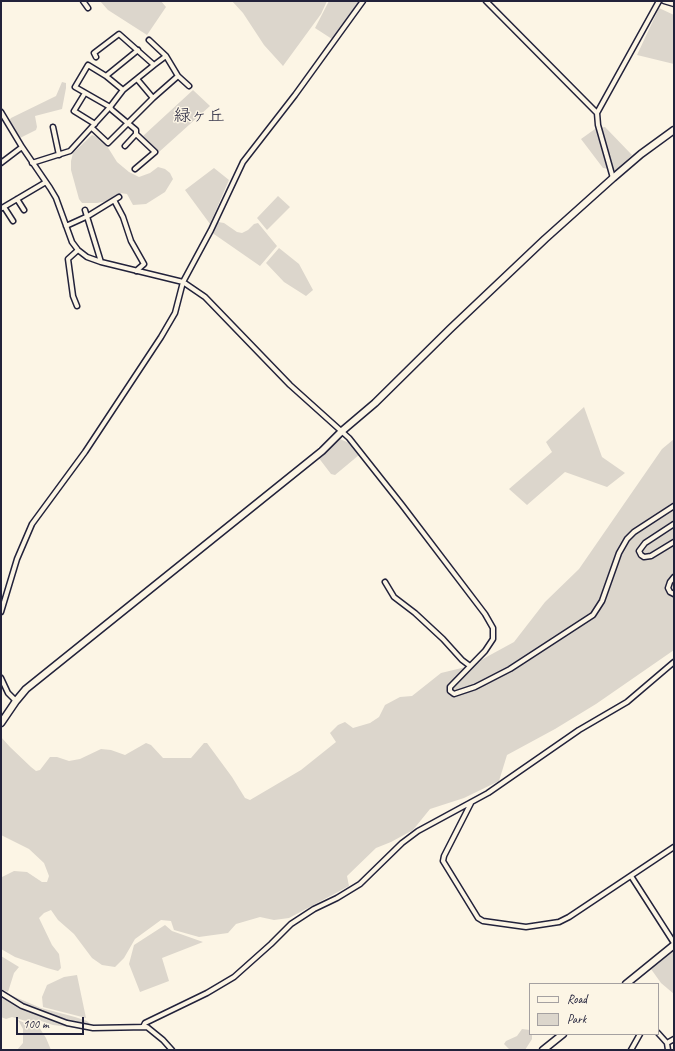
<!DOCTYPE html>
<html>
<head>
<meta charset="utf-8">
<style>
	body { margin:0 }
	#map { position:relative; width:675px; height:1051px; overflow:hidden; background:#fcf5e5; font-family:Caveat,sans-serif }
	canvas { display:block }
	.frame { position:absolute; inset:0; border:2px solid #22223b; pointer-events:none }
	.legend { position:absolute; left:529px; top:983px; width:130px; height:52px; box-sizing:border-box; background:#fcf5e5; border:1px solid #a5a1a1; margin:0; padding:5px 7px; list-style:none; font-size:12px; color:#22223b }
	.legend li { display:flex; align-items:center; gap:8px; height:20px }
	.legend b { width:20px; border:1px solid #a5a1a1 }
	.scale { position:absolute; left:16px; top:1017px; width:68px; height:18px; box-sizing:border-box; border:2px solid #22223b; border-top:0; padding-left:5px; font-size:12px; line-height:14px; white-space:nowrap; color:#22223b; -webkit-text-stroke:3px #fcf5e5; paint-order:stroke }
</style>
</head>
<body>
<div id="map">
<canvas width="675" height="1051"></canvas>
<div class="frame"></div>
<ul class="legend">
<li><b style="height:5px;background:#fcf5e5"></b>Road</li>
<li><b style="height:11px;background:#dcd6cc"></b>Park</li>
</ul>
<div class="scale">100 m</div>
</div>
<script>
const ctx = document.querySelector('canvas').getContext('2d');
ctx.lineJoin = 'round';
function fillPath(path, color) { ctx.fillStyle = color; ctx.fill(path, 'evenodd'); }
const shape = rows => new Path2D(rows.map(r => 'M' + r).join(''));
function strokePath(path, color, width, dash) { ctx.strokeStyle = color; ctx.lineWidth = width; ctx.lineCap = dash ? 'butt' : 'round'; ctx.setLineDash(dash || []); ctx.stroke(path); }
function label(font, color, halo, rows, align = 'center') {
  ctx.font = font + ' Caveat,"Klee One",sans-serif'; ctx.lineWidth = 3; ctx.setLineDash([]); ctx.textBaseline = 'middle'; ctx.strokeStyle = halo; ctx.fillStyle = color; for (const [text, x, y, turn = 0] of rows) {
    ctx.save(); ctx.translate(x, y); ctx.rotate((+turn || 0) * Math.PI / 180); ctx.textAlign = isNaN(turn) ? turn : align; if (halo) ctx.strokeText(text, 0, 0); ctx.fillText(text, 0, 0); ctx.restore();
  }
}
fillPath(shape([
	[100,1,161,1,166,7,147,35,108,10],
	[232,1,327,1,321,14,283,66,264,45,243,13],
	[329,1,359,1,332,39,315,28],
	[659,8,674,15,674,64,637,55],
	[62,82,66,83,66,88,62,109,35,116,37,127,36,130,20,138,17,137,9,121,11,118,56,96],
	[193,90,210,106,159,152,143,136],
	[605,127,632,155,616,170,603,168,581,139,595,129],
	[92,135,97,137,107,146,117,162,129,172,139,177,150,173,158,167,165,169,170,173,173,179,165,192,146,204,133,205,127,194,120,193,108,201,97,203,82,203,79,199,71,170,71,161,73,153],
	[214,168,229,180,210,224,185,190],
	[278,196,290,207,267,230,257,218],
	[218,222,224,223,237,232,242,233,248,230,254,224,258,223,277,246,260,266,211,232],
	[279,248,299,264,313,290,306,296,284,282,266,263],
	[584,407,602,457,625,473,607,487,565,472,527,505,509,489,552,452,546,442],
	[340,439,349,443,359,455,335,475,331,474,318,457],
	[674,439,674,650,596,704,555,729,507,755,499,781,464,798,430,809,413,830,391,842,376,848,347,876,349,886,289,918,274,920,260,917,236,924,228,933,199,937,174,930,171,921,161,920,135,939,124,958,115,967,102,965,92,958,74,934,58,920,51,910,44,913,39,918,52,945,59,954,61,968,58,971,47,968,15,957,1,949,1,879,2,877,14,871,27,872,42,882,47,882,49,876,44,863,29,849,1,835,1,737,10,747,31,767,36,771,40,770,50,757,57,757,69,761,80,759,101,749,111,750,125,755,146,743,151,745,163,758,191,758,204,743,207,743,232,777,245,798,250,800,301,770,336,742,330,733,338,725,345,722,353,728,370,723,379,717,385,705,400,697,412,696,441,673,470,666,514,642,545,602,579,569,662,449],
	[165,925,172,931,203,942,162,958,169,981,140,992,129,964,134,945],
	[674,951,674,994,661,983,651,969],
	[1,956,19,967,14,973,8,992,1,989],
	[77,975,86,1018,43,1007,42,997,47,985,64,977],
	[1,991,41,1008,75,1017,87,1021,90,1024,86,1029,53,1025,41,1021,33,1023,12,1017,6,1019,1,1017],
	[18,1020,29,1025,37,1024,46,1038,51,1050,17,1050,23,1043,23,1029],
	[522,1029,530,1030,530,1034,532,1034,532,1039,525,1050,510,1050,504,1044,506,1041,517,1036]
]), '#dcd6cc');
const street = shape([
	[83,1,88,8],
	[486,1,597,113],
	[664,1,674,4],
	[149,40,166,56,178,76,189,86],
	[154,65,166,56],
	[106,76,88,65,75,87,110,107,112,110,136,130,136,134,155,152,135,169],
	[137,79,153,98],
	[123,90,106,76,138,50],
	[85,93,74,111,95,124],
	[1,112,22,147,50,188,56,198,72,242,78,250,87,257,101,262,183,282,205,297,290,385,349,438,402,505,485,614,493,628,493,639,485,651,450,687,450,691,454,694,475,687,510,669,593,615,602,601,619,553,627,539,634,532,674,506],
	[53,127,59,155],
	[92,128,108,143,153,98,178,76],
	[125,146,136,134],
	[1,163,22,147],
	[32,163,70,151,110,107,123,90,154,65,119,34,94,53,96,57],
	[613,178,598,125,597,113,659,1],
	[17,199,24,210],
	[114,200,123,217,131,241,144,264,136,271],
	[4,207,13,221],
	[2,208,46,182],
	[85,210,101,262],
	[66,226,88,216,119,197],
	[77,306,73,296,68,259,78,250],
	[674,524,645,543,639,551,641,555,644,557,651,556,674,542],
	[674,577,670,582,668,588,670,592,674,594],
	[385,582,394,597,415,613,443,639,462,660,470,666],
	[1,612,17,559,32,524,85,452,161,337,175,313,183,282,211,230,243,162,295,95,363,1],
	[1,678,8,693,16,701],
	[471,803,444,856,443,861,478,918,483,921,526,927,559,922,569,917,674,847],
	[631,876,674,943],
	[1,993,22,1006,67,1023,93,1028,147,1027,163,1040,172,1050],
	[143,1027,145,1023,207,993,234,977,271,944,291,924,314,909,337,898,360,884,402,843,418,831,488,793,579,730,627,702,674,662],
	[658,1033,667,1043,674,1039],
	[667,1043,668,1050],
	[631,1050,640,1034]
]);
const secondary = shape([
	[1,723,16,701,26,689,322,451,342,431,375,403,450,329,545,239,613,178,641,154,674,130],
	[626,984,674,945],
	[543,1050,563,1034]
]);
strokePath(street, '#22223b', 7);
strokePath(secondary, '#22223b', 9);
strokePath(street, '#fcf5e5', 4);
strokePath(secondary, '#fcf5e5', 6);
label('17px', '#22223b', '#fcf5e5', [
	["緑ヶ丘",199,117]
]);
</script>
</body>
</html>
